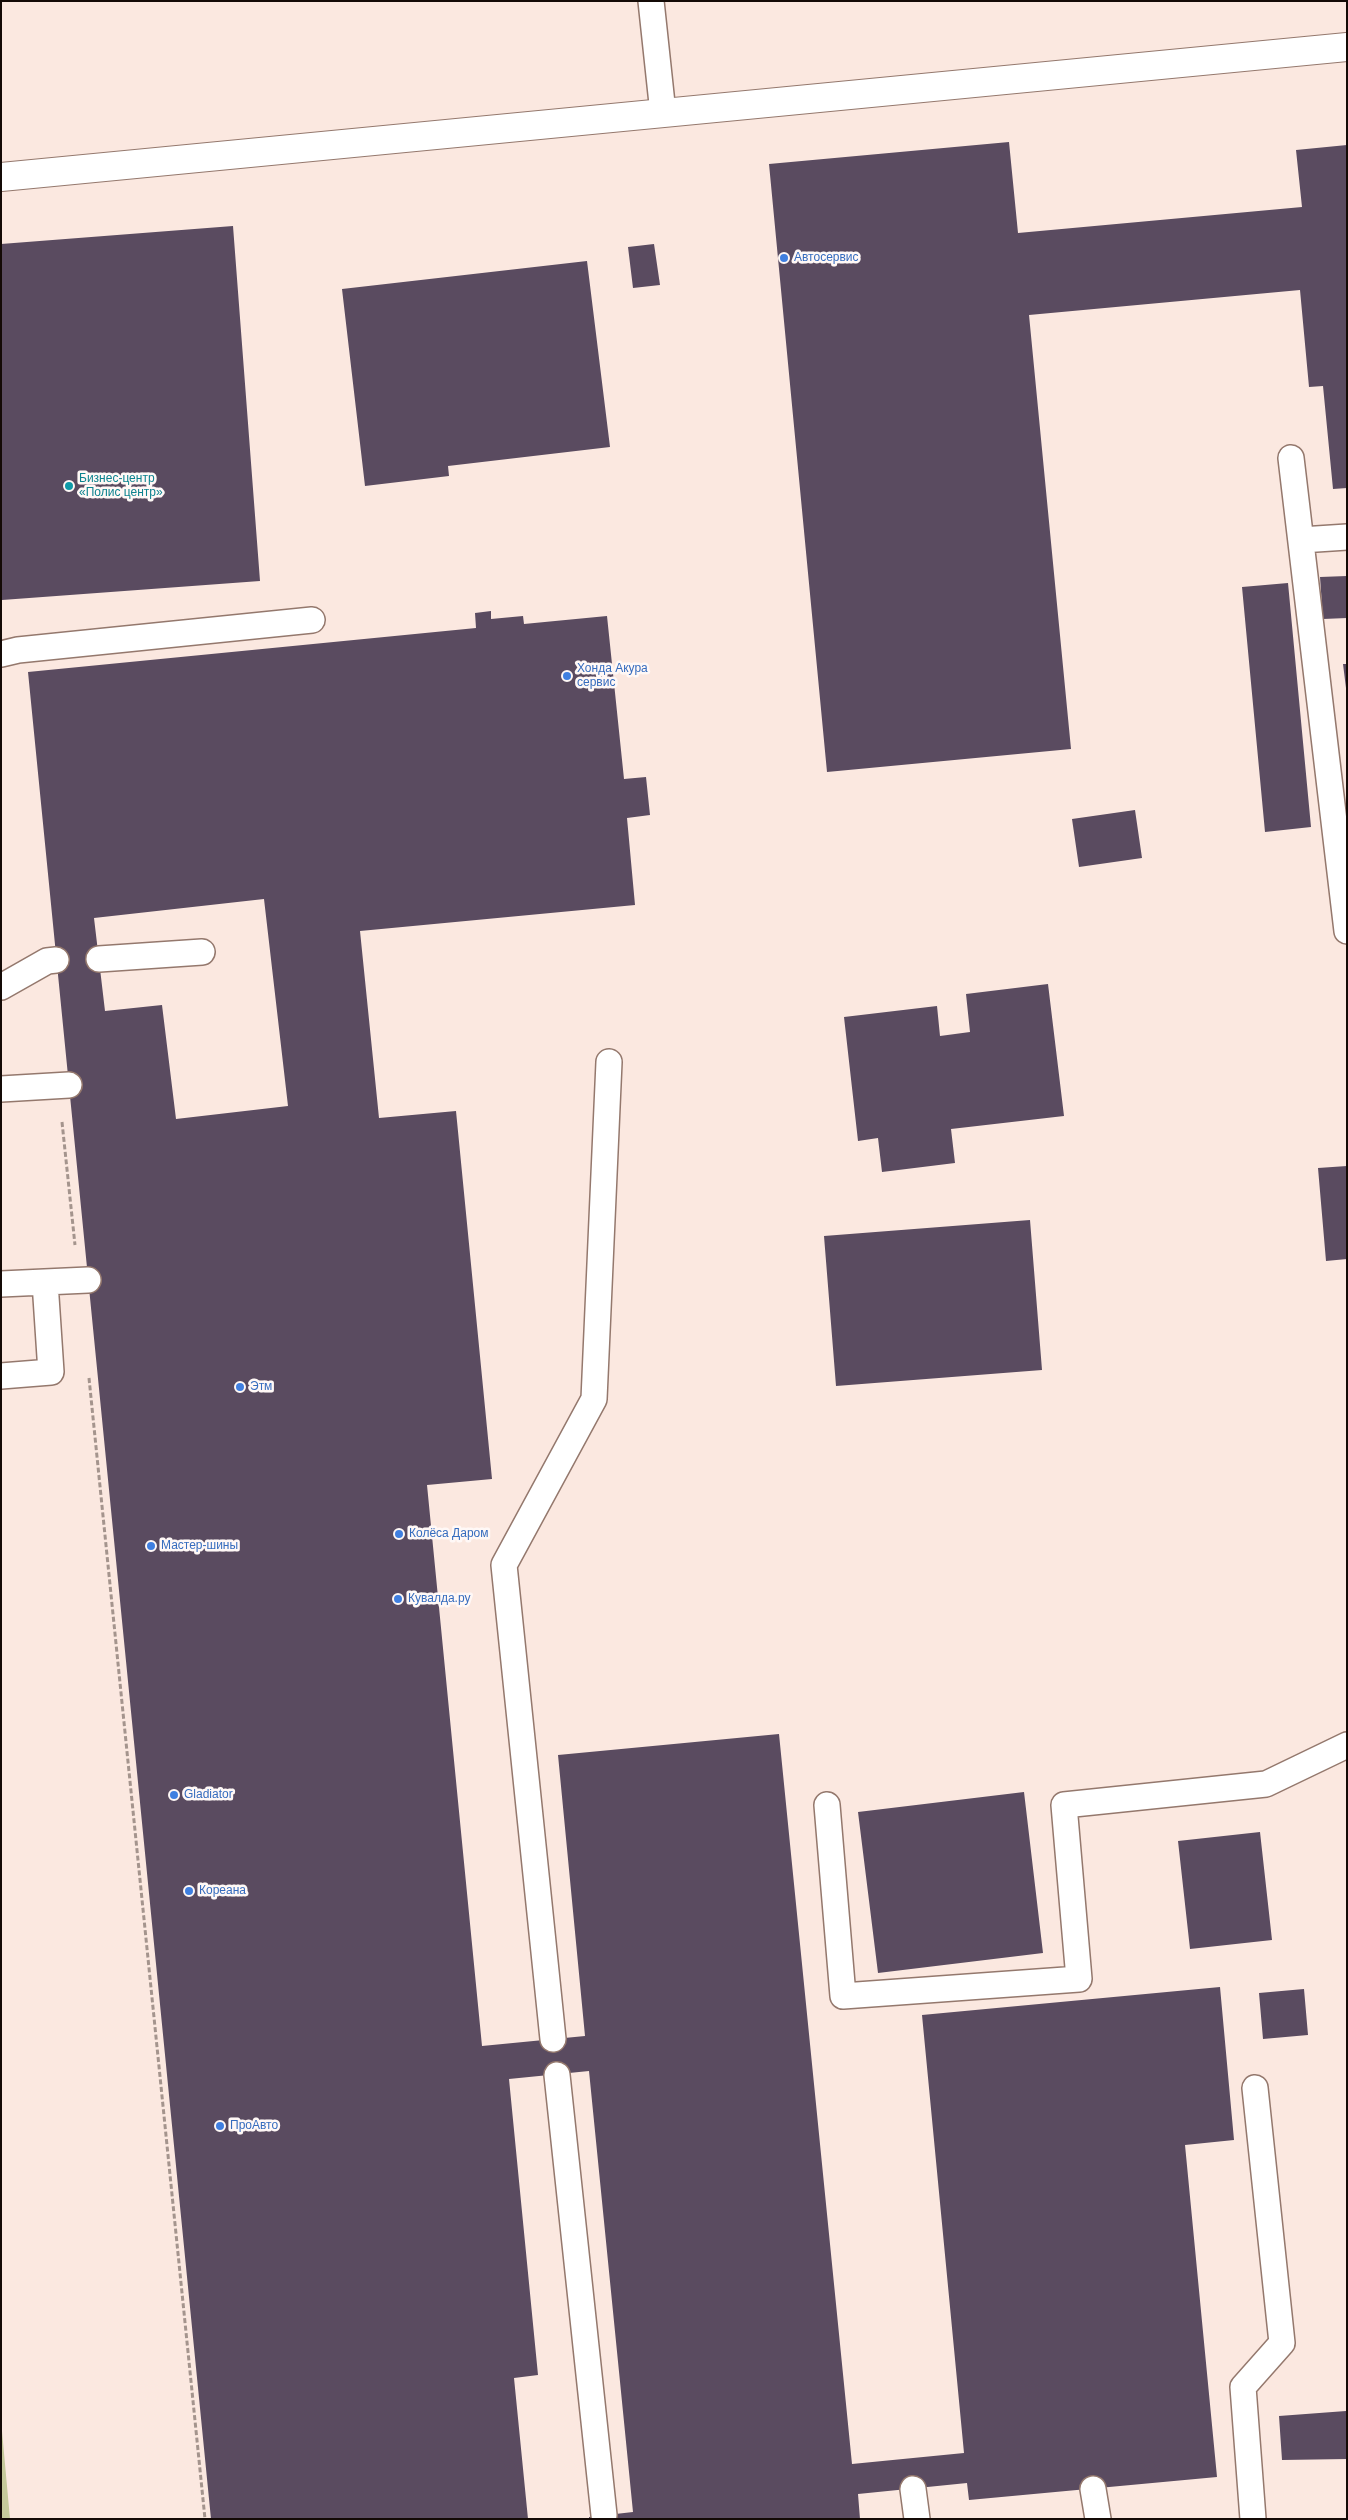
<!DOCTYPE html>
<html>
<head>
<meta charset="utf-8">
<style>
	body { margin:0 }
	#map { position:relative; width:1348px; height:2520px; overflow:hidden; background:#fbe8e0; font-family:Helvetica,sans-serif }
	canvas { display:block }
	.frame { position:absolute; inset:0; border:2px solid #140a06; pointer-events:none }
</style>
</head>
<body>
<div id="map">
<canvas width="1348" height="2520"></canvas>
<div class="frame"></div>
</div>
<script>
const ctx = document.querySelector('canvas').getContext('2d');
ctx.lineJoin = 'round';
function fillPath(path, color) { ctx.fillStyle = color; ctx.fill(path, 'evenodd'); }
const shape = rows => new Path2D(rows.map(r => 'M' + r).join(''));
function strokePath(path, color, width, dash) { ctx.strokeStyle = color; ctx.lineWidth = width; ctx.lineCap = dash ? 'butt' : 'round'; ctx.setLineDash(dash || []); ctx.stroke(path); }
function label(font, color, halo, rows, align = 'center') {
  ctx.font = font + ' Helvetica,sans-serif'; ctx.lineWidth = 5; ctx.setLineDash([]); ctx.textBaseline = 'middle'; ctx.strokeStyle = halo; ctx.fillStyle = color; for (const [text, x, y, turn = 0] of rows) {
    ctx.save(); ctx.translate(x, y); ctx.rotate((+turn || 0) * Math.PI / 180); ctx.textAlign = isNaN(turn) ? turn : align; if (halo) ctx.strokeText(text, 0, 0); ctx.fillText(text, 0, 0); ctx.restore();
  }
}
fillPath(shape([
	[1,2420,10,2519,1,2519]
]), '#c6c99b');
fillPath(shape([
	[1009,142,1018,233,1302,207,1296,150,1347,145,1347,488,1333,489,1323,386,1309,387,1300,290,1029,315,1071,749,827,772,769,164],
	[233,226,260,581,2,600,1,244],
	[654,244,660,285,633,288,628,247],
	[587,261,610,447,448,466,449,476,365,486,342,289],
	[1347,576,1347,618,1323,619,1320,577],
	[1288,583,1311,827,1265,832,1242,587],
	[491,611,491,619,523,616,524,624,607,616,624,779,646,777,650,815,627,818,635,905,360,931,379,1118,456,1111,492,1479,427,1485,482,2046,585,2036,558,1755,779,1734,852,2464,964,2453,922,2015,1220,1987,1234,2140,1185,2145,1217,2477,969,2500,967,2483,858,2494,860,2519,589,2519,589,2517,633,2512,589,2071,509,2079,538,2375,514,2378,528,2519,211,2519,28,672,476,628,475,613],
	[264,899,288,1106,176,1119,162,1005,105,1011,94,918],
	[1343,664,1347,664,1347,688,1346,688],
	[1135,810,1142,858,1079,867,1072,819],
	[1048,984,1064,1116,951,1129,955,1163,882,1172,878,1138,858,1141,844,1017,937,1006,940,1036,970,1032,966,994],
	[1347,1166,1347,1259,1326,1261,1318,1168],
	[1030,1220,1042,1370,836,1386,824,1236],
	[1024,1792,1043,1953,878,1973,858,1812],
	[1260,1832,1272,1940,1190,1949,1178,1841],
	[1304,1989,1308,2035,1263,2039,1259,1993],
	[1346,2411,1347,2459,1282,2460,1279,2416]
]), '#5a4b60');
const lane = shape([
	[651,1,663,113],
	[1291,458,1347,931],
	[1301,540,1347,537],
	[1,654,18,650,312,620],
	[99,959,202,952],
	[1,987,47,961,56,960],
	[1,1089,69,1085],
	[1,1284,88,1280],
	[1,1376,51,1372,45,1282],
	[827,1805,843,1996,1079,1979,1064,1805,1266,1784,1347,1745],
	[553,2039,504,1565,594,1399,609,1062],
	[557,2075,604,2515],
	[913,2489,917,2519],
	[1093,2489,1098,2519],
	[1253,2519,1243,2387,1282,2343,1255,2088]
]);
const street = shape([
	[1,177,1347,47]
]);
strokePath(lane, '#94786d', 28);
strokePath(street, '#94786d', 30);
strokePath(shape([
	[62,1122,75,1245],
	[89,1378,205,2519]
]), '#a4948d', 3, [5, 2.5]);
strokePath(lane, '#fff', 25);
strokePath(street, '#fff', 28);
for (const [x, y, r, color] of [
	[784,258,5,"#3f7fe0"],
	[69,486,5,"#0f9aa8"],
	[567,676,5,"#3f7fe0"],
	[240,1387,5,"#3f7fe0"],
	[399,1534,5,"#3f7fe0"],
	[151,1546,5,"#3f7fe0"],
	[398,1599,5,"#3f7fe0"],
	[174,1795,5,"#3f7fe0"],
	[189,1891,5,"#3f7fe0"],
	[220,2126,5,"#3f7fe0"]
]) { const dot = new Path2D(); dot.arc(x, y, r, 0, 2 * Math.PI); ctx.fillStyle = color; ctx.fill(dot); strokePath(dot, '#fff8f6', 2); }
label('12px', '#366cbe', '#fff8f6', [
	["Автосервис",794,258],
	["Хонда Акура",577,669],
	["сервис",577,683],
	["Этм",250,1387],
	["Колёса Даром",409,1534],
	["Мастер-шины",161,1546],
	["Кувалда.ру",408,1599],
	["Gladiator",184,1795],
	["Кореана",199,1891],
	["ПроАвто",230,2126]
], 'left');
label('12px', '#0d838f', '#fff8f6', [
	["Бизнес-центр",79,479],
	["«Полис центр»",79,493]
], 'left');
</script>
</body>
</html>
